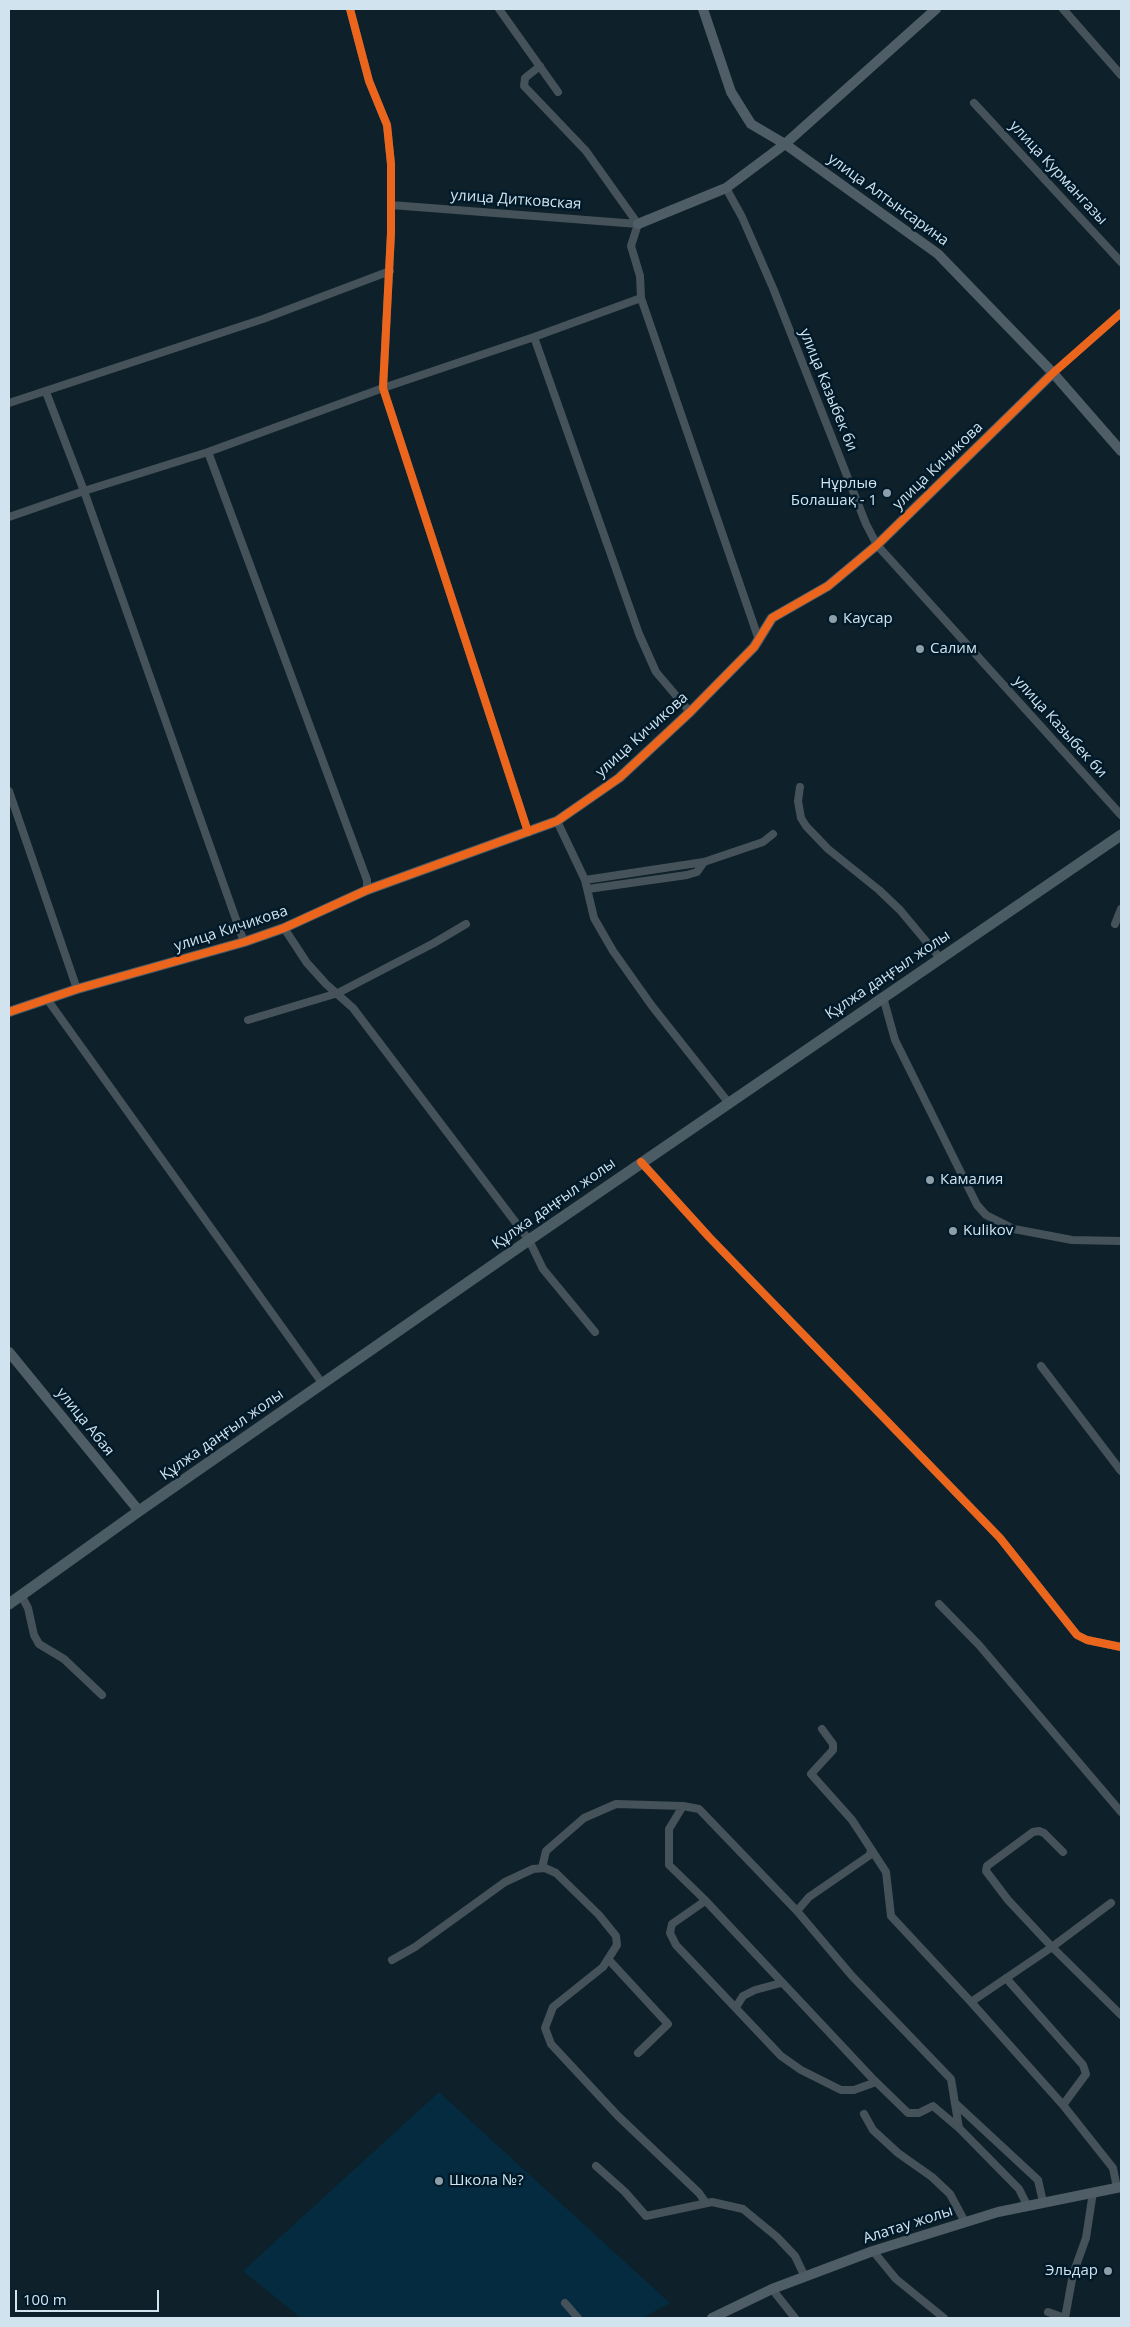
<!DOCTYPE html>
<html>
<head>
<meta charset="utf-8">
<style>
	body { margin:0 }
	#map { position:relative; width:1130px; height:2327px; overflow:hidden; background:#0e2029; font-family:"Open Sans",sans-serif }
	canvas { display:block }
	.frame { position:absolute; inset:0; border:10px solid #d1e3ee; pointer-events:none }
	.scale { position:absolute; left:15px; top:2290px; width:144px; height:22px; box-sizing:border-box; border:2px solid #d1e3ee; border-top:0; padding-left:6px; font-size:15px; line-height:18px; white-space:nowrap; color:#d1e3ee; -webkit-text-stroke:4px #001a2a; paint-order:stroke }
</style>
</head>
<body>
<div id="map">
<canvas width="1130" height="2327"></canvas>
<div class="frame"></div>
<div class="scale">100 m</div>
</div>
<script>
const ctx = document.querySelector('canvas').getContext('2d');
ctx.lineJoin = 'round';
function fillPath(path, color) { ctx.fillStyle = color; ctx.fill(path, 'evenodd'); }
const shape = rows => new Path2D(rows.map(r => 'M' + r).join(''));
function strokePath(path, color, width, dash) { ctx.strokeStyle = color; ctx.lineWidth = width; ctx.lineCap = dash ? 'butt' : 'round'; ctx.setLineDash(dash || []); ctx.stroke(path); }
function label(font, color, halo, rows, align = 'center') {
  ctx.font = font + ' "Open Sans",sans-serif'; ctx.lineWidth = 5; ctx.setLineDash([]); ctx.textBaseline = 'middle'; ctx.strokeStyle = halo; ctx.fillStyle = color; for (const [text, x, y, turn = 0] of rows) {
    ctx.save(); ctx.translate(x, y); ctx.rotate((+turn || 0) * Math.PI / 180); ctx.textAlign = isNaN(turn) ? turn : align; if (halo) ctx.strokeText(text, 0, 0); ctx.fillText(text, 0, 0); ctx.restore();
  }
}
fillPath(shape([
	[439,2092,670,2303,643,2318,301,2318,243,2271]
]), '#042b3f');
strokePath(shape([
	[350,9,369,81,387,125,391,164,391,233,383,388,528,832],
	[499,9,558,92],
	[1063,9,1121,75],
	[540,66,525,78,524,86,586,151,638,224],
	[974,103,1121,262],
	[726,188,742,217,773,288,866,524,877,545,1121,815],
	[391,205,638,224],
	[638,224,631,246,640,276,641,298,759,640],
	[534,337,639,634,656,672,690,712],
	[1053,373,1121,313],
	[46,392,84,491,244,942],
	[9,403,263,319,390,271],
	[208,452,367,880,367,890],
	[9,517,84,491,208,452,383,388,534,337,641,298],
	[800,787,798,801,801,818,806,826,828,849,879,890,900,910,940,958],
	[9,791,77,989],
	[557,821,585,880,594,918,613,951,652,1006,728,1102],
	[585,880,704,862,763,842,773,834],
	[588,889,687,875,697,872,704,862],
	[1115,924,1121,909],
	[284,928,307,963,326,984,353,1008,529,1240,543,1269,595,1332],
	[883,997,895,1040,977,1205,986,1215,1014,1229,1072,1240,1121,1241],
	[47,999,322,1383],
	[248,1020,338,993,434,943,466,924],
	[641,1162,709,1237,1000,1538,1077,1635,1087,1640,1121,1647],
	[1041,1366,1121,1471],
	[21,1595,28,1608,34,1635,39,1644,64,1659,102,1695],
	[939,1604,979,1645,1121,1812],
	[822,1729,833,1744,833,1750,811,1774,852,1820,871,1849,870,1855,809,1897,797,1911,852,1976,951,2079,959,2128,1019,2189,1027,2205],
	[871,1849,886,1872,891,1916,971,2002],
	[1063,1852,1044,1833,1039,1831,1033,1832,987,1866,986,1871,1008,1900,1052,1947,1121,2015],
	[542,1868,546,1851,584,1818,616,1804,683,1806],
	[705,1901,672,1924,670,1933,676,1945,781,2056,801,2070,841,2090,854,2090,876,2082],
	[1111,1903,1052,1947,971,2002,1063,2105,1109,2163,1113,2168,1117,2188],
	[797,1911,699,1809,683,1806,669,1829,669,1865,704,1899,871,2077,908,2113,919,2113,933,2106,959,2128],
	[392,1960,415,1947,505,1882,533,1869,545,1868,556,1873,599,1915,616,1936,617,1945,603,1967,553,2007,545,2028,551,2044,618,2116,699,2193,706,2203],
	[609,1960,668,2024,638,2053],
	[1006,1978,1083,2065,1086,2074,1063,2105],
	[736,2007,743,1996,755,1990,781,1983],
	[955,2103,1038,2180,1043,2202],
	[864,2114,873,2130,898,2153,932,2177,950,2194,965,2222],
	[596,2166,625,2192,646,2216,712,2202,743,2209,777,2237,795,2256,805,2277],
	[873,2251,896,2279,944,2318],
	[772,2289,795,2318],
	[565,2303,578,2318],
	[1048,2312,1065,2318],
	[1065,2318,1073,2274,1086,2238,1093,2192]
]), '#465259', 8);
strokePath(shape([
	[703,9,731,92,751,124,785,144,938,254,1053,373,1121,451],
	[638,224,726,188,785,144,936,9],
	[9,1012,77,989,244,942,284,928,367,890,557,821,619,778,690,712,754,647,772,618,828,586,877,545,1053,373],
	[9,1352,139,1511],
	[712,2318,772,2289,873,2251,998,2212,1121,2187]
]), '#4f5d66', 10);
strokePath(shape([
	[9,1604,139,1511,529,1240,1121,835]
]), '#4b5c65', 11);
strokePath(shape([
	[350,9,369,81,387,125,391,164,391,233,383,388,528,832],
	[9,1012,77,989,244,942,284,928,367,890,557,821,619,778,690,712,754,647,772,618,828,586,877,545,1053,373,1121,313],
	[641,1162,709,1237,1000,1538,1077,1635,1087,1640,1121,1647]
]), '#eb651d', 8);
for (const [x, y, r, color] of [
	[887,493,5,"#8d9fa9"],
	[833,619,5,"#8d9fa9"],
	[920,649,5,"#8d9fa9"],
	[930,1180,5,"#8d9fa9"],
	[953,1231,5,"#8d9fa9"],
	[439,2181,5,"#8d9fa9"],
	[1108,2271,5,"#8d9fa9"]
]) { const dot = new Path2D(); dot.arc(x, y, r, 0, 2 * Math.PI); ctx.fillStyle = color; ctx.fill(dot); strokePath(dot, '#001a2a', 2); }
label('15px', '#d1e3ee', '#001a2a', [
	["улица Курмангазы",1058,173,47],
	["улица Дитковская",516,200,4],
	["улица Алтынсарина",888,200,36],
	["улица Казыбек би",828,390,68],
	["улица Кичикова",938,466,-44],
	["улица Казыбек би",1060,727,48],
	["улица Кичикова",642,735,-42],
	["улица Кичикова",231,929,-18],
	["Құлжа даңғыл жолы",888,975,-34],
	["Құлжа даңғыл жолы",554,1204,-35],
	["улица Абая",85,1422,51],
	["Құлжа даңғыл жолы",222,1435,-35],
	["Алатау жолы",908,2225,-18]
]);
label('15px', '#d1e3ee', '#001a2a', [
	["Нұрлыө",877,484,"right"],
	["Болашақ - 1",877,501,"right"],
	["Каусар",843,619],
	["Салим",930,649],
	["Камалия",940,1180],
	["Kulikov",963,1231],
	["Школа №?",449,2181],
	["Эльдар",1098,2271,"right"]
], 'left');
</script>
</body>
</html>
